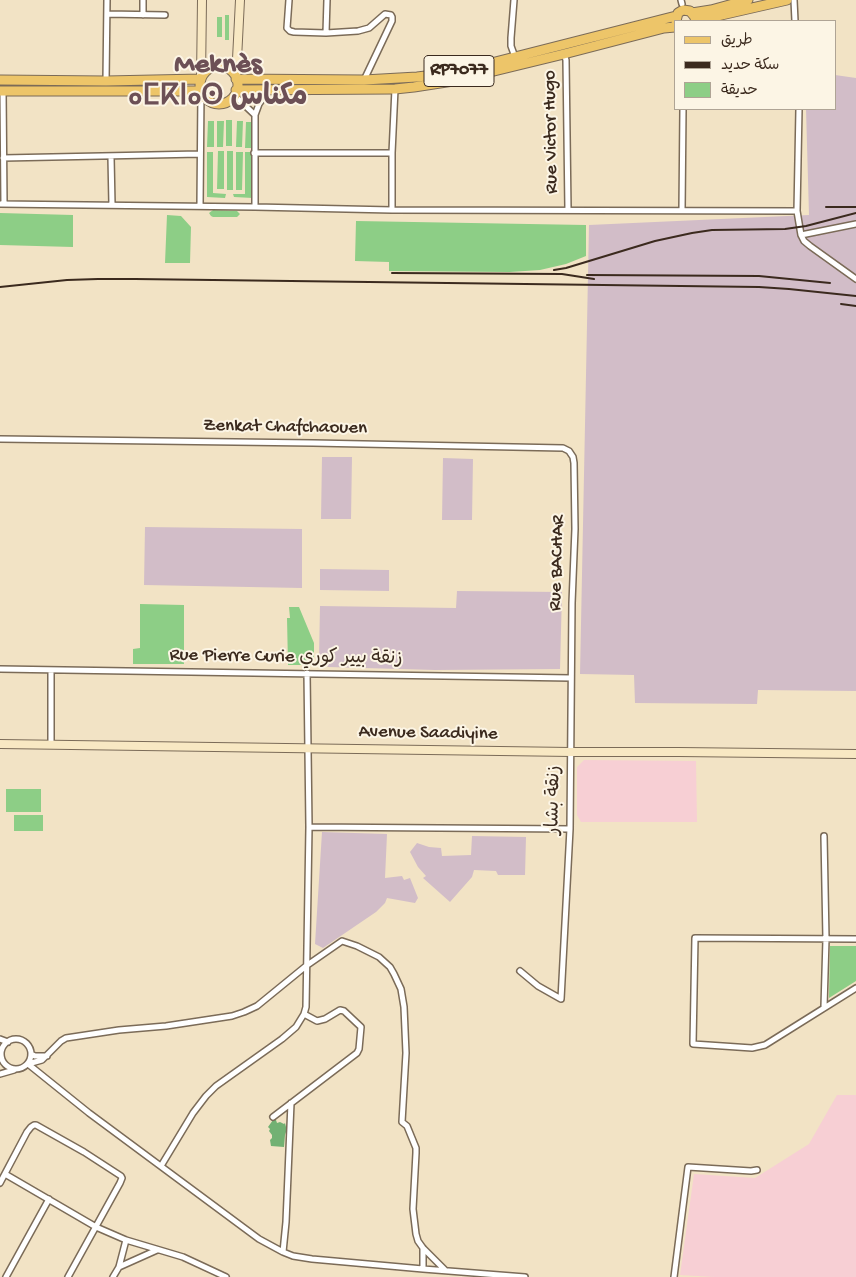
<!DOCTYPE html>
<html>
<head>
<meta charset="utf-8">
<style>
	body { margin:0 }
	#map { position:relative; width:856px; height:1277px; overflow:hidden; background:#f2e3c5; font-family:"Gochi Hand","Playpen Sans Arabic",sans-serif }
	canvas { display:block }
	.legend { position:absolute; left:674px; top:20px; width:162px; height:90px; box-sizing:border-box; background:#fcf5e5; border:1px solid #afa495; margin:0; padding:6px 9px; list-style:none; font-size:15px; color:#3b2a1e }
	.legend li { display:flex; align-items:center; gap:10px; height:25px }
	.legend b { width:25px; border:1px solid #afa495 }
</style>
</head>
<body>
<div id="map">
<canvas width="856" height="1277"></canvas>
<ul class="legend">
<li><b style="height:6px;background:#edc569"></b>طريق</li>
<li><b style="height:6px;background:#3b2a1e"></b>سكة حديد</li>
<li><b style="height:14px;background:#8dce86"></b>حديقة</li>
</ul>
</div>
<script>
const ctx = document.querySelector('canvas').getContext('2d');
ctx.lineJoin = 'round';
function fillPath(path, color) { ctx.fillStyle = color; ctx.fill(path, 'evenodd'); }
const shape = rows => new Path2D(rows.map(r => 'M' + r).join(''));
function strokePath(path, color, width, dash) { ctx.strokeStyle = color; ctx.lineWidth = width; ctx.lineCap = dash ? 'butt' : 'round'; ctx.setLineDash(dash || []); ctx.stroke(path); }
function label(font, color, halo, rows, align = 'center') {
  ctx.font = font + ' "Gochi Hand","Playpen Sans Arabic","Noto Sans Tifinagh",sans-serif'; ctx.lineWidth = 4; ctx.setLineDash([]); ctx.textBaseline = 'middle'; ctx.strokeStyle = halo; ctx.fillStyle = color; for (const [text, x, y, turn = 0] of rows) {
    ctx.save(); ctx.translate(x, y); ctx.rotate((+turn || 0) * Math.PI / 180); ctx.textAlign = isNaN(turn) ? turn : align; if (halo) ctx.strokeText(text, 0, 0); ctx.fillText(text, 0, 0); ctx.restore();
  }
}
fillPath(shape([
	[584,760,696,761,697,822,581,822,577,815,577,767],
	[837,1095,856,1095,856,1277,714,1277,680,1275,694,1174,755,1178,809,1144]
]), '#f7cfd4');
fillPath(shape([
	[835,75,856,78,856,691,758,690,757,704,635,703,634,675,580,674,589,225,809,215,806,109,835,109],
	[322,457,352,457,351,519,321,519],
	[443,458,473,459,472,520,442,520],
	[145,527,302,529,302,588,144,585],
	[320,569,389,570,389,591,320,590],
	[457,591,562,592,560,669,435,670,328,667,319,659,320,606,456,608],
	[322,832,387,834,385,878,402,876,404,880,410,878,418,898,415,903,387,898,385,903,376,912,323,948,315,944],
	[472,836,526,837,525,875,498,875,496,871,474,870,472,877,450,902,423,878,426,876,418,867,410,852,417,843,429,847,441,848,442,856,471,855]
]), '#d2bdc8');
fillPath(shape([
	[225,15,229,15,229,40,225,40],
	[217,17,222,17,222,37,217,37],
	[226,120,232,120,232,146,226,146],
	[208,121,214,121,214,147,207,147],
	[217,121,224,121,223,147,217,147],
	[237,121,243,121,242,147,236,147],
	[246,122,252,122,251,148,245,148],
	[218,151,224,151,224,189,217,189],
	[227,151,233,151,233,190,227,190],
	[207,152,213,152,213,193,226,194,225,198,207,197],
	[236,152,243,152,242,190,236,190],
	[245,152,252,152,253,198,234,197,233,194,245,194],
	[213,210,237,211,240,214,237,217,213,217,211,216,209,213],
	[0,213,73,215,73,247,0,245],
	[167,215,181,216,191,227,190,263,165,263],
	[356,221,586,225,586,256,566,264,540,270,510,272,389,271,389,262,355,261],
	[140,604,184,605,184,664,133,664,133,649,140,648],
	[289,607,299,607,314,643,314,665,288,665,287,618,290,618],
	[6,789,41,789,41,812,6,812],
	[14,815,43,815,43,831,14,831],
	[830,946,856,946,856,981,829,998]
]), '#8dce86');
fillPath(shape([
	[273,1120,276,1120,277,1123,280,1122,284,1124,285,1123,286,1127,288,1126,285,1135,284,1147,271,1146,270,1140,272,1138,272,1135,269,1131,270,1129,268,1127]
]), '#72b173');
const minor = shape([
	[289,0,287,28,290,31,294,32,326,33,358,31,369,28,385,14,391,15,392,17,392,21,364,80],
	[514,0,511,38,511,46,515,57],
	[681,0,682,4],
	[794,0,795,21],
	[107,14,165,15],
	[143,15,143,0],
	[326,33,327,0],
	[564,54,566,60,568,210],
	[106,81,107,0],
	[3,91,4,204],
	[234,95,255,115,255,207],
	[799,109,797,211,801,235,804,241,810,246,856,279],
	[255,115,259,104,269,90],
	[254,153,392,153],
	[111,157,112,205],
	[3,158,200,154],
	[0,204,255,207,392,210,797,211],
	[200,206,201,91],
	[392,210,392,153,395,89],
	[682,210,683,109],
	[801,235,856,224],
	[0,439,313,443,563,448,569,451,573,457,574,463,575,529,572,603,570,829,561,999,538,986,520,971],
	[0,669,571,678],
	[51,745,51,670],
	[309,827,570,829],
	[856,939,695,938,693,1044,752,1048,765,1045,856,988],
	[824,1007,826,939,824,836],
	[0,1039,8,1042],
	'1 1054a15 15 0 1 1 30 0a15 15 0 1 1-30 0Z',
	[31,1054,35,1056,47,1056],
	[28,1064,42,1060,61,1041,66,1038,119,1030,166,1026,232,1016,244,1012,257,1006,306,966,342,941,357,946,379,957,390,967,394,974,401,989,404,1007,406,1053,402,1122,407,1126,416,1148,416,1153,413,1209,416,1234,418,1241,423,1248,445,1270],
	[28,1064,89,1113,259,1239,283,1252,293,1256,312,1259,423,1269,525,1277],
	[0,1074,14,1070],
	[273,1117,357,1053,359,1049,361,1027,344,1011,340,1010,325,1019,317,1021,304,1014],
	[161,1166,193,1113,206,1096,216,1086,282,1039,296,1027,304,1014,306,1007,309,827,307,673],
	[5,1174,96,1227,126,1240,183,1257,226,1277],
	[0,1183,27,1132,31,1127,34,1125,36,1125,84,1152,121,1176,122,1178,120,1183,68,1277],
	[423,1248,423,1269],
	[283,1252,286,1222,291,1103],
	[119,1267,157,1250],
	[6,1277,49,1199],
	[113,1277,119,1267,126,1240],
	[674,1277,688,1167,751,1171,757,1170]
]);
const secondary = shape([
	[201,79,202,0],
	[236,79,240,0],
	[0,744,571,752,679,752,856,754]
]);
const primary = shape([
	[692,13,711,10,748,0],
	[676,21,678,13,683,10,690,11,695,17],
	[695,21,787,0],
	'200 85a19 19 0 1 1 38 0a19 19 0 1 1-38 0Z',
	[236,79,364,80,417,77,452,73,676,16],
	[0,80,106,81,201,79],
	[236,90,395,89,414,87,453,81,564,54,664,28,675,27],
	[0,91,201,91]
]);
strokePath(minor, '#7b6b58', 8);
strokePath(secondary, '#7b6b58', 10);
strokePath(primary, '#7b6b58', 11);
strokePath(minor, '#fff', 5);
strokePath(secondary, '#f8e8c3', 8);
strokePath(primary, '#edc569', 9);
strokePath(shape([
	[826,207,856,207],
	[554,270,566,268,655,241,692,233,712,230,785,229,806,226,856,213],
	[392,273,562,274,594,279],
	[587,275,759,276,830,283],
	[0,287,67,280,98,279,135,279,759,287,789,289,856,296],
	[841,304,856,306]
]), '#3b2a1e', 2);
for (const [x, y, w] of [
	[459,71,70]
]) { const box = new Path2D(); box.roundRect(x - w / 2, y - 15.5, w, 31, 4); ctx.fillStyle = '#fcf5e5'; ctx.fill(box); strokePath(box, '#3b2a1e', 1); }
label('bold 18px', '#3b2a1e', null, [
	["RP7077",459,71]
]);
label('19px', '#3b2a1e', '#fcf5e5', [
	["Rue Victor Hugo",552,132,-91],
	["Zenkat Chafchaouen",285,428,1],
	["Rue BACHAR",558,563,-88],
	["Rue Pierre Curie زنقة بيير كوري",286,658,1],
	["Avenue Saadiyine",428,734,1],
	["زنقة بشار",555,800,-89]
]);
label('bold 29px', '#6c5056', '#fcf5e5', [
	["Meknès",218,67],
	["ⴰⵎⴽⵏⴰⵙ مكناس",218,100]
]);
</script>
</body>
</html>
